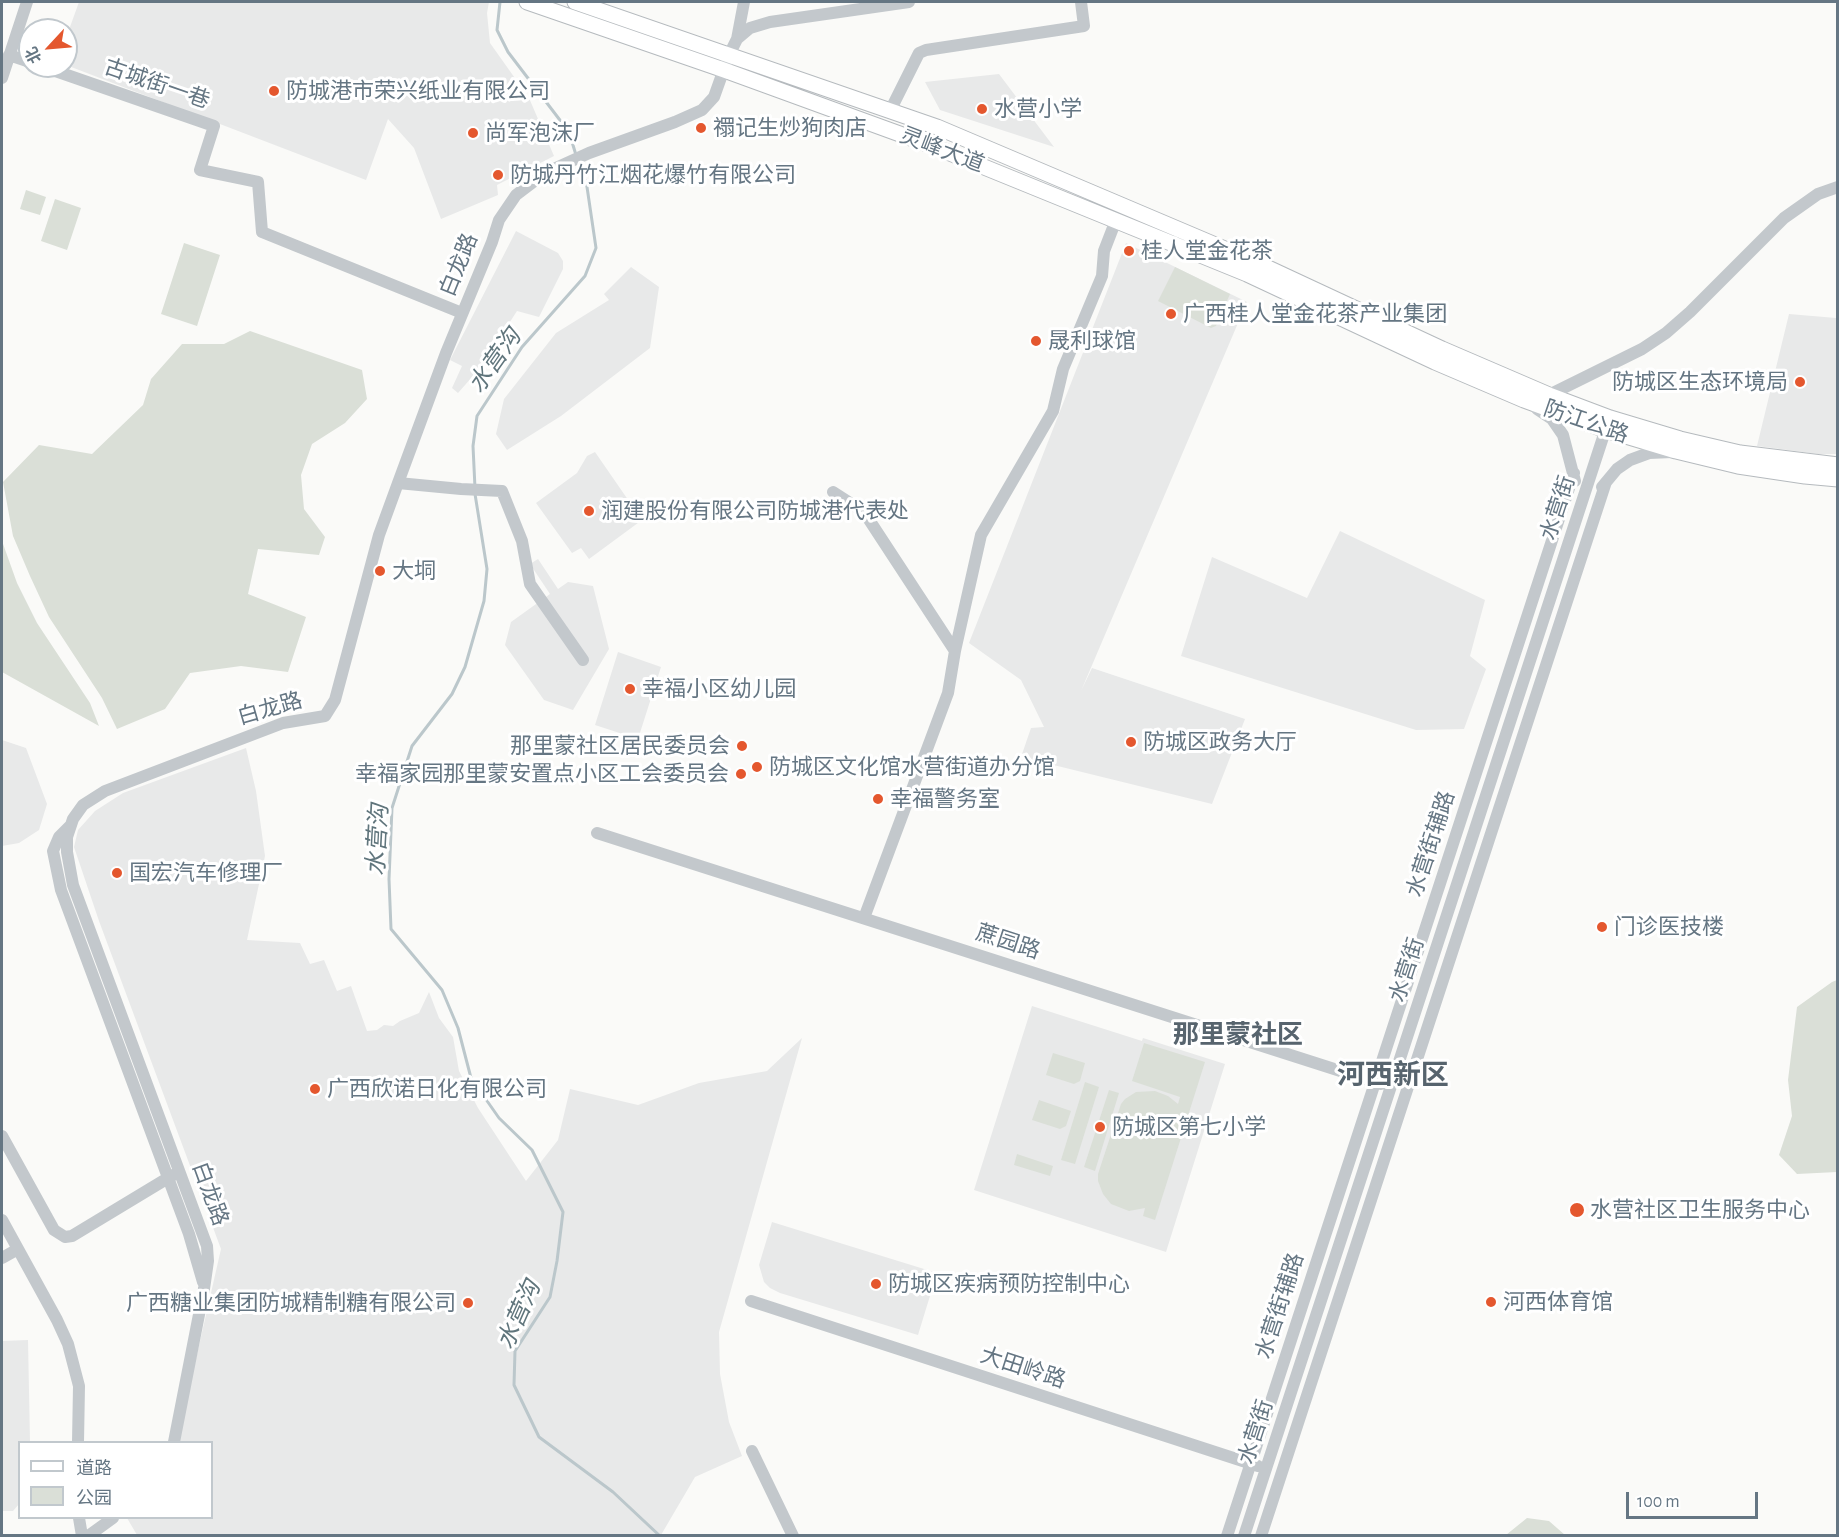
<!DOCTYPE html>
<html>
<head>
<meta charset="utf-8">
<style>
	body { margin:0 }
	#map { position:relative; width:1839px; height:1537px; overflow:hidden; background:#fafaf8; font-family:"Alegreya Sans","Noto Sans SC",sans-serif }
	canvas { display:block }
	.frame { position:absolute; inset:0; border:3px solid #657683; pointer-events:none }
	.legend { position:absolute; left:18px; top:1441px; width:195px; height:78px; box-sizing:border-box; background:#fff; border:2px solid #c1c8cd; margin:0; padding:8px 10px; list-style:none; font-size:18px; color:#657683 }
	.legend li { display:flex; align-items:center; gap:12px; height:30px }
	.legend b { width:30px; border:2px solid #c1c8cd }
	.north { position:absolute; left:18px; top:18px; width:60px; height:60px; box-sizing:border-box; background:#fff; border:2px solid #c1c8cd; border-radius:50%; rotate:244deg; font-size:16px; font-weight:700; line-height:24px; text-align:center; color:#657683 }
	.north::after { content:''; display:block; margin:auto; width:21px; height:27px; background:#e4572e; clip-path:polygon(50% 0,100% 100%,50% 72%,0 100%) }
	.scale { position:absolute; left:1626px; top:1492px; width:132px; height:27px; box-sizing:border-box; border:3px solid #657683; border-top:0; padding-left:8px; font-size:18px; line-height:21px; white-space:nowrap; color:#657683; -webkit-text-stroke:4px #fff; paint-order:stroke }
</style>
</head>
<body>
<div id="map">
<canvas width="1839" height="1537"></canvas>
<div class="frame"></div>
<ul class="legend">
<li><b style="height:8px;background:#fff"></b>道路</li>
<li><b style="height:16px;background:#dadfd7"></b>公园</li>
</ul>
<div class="north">北</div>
<div class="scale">100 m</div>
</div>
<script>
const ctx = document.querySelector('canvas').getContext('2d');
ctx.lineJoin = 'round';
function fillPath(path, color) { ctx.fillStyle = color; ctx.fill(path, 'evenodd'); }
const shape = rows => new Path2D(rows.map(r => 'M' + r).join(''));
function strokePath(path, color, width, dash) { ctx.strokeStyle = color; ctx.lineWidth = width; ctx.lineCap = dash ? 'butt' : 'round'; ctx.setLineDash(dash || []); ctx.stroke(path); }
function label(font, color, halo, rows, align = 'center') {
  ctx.font = font + ' "Alegreya Sans","Noto Sans SC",sans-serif'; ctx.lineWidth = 6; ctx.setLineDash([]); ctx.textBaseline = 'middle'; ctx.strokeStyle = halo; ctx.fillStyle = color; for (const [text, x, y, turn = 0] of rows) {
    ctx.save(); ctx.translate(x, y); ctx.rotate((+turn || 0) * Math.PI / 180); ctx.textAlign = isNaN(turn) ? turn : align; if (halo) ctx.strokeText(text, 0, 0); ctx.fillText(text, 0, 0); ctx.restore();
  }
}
fillPath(shape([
	[79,2,489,2,487,13,490,43,529,98,554,156,497,185,498,195,441,219,414,148,388,119,366,180,66,65,66,38],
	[999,74,1054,147,940,110,925,82],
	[516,231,558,253,563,261,563,269,539,317,517,311,480,368,458,393,452,388,462,366,450,360],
	[1126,243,1247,302,1081,691,1092,668,1245,719,1212,804,1021,757,1031,728,1044,727,1021,680,969,643],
	[631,267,659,287,650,348,561,416,507,450,496,434,504,399,556,333,609,300,604,294],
	[1837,308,1837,454,1818,454,1757,446,1789,314,1836,318],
	[595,452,642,520,589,559,581,548,572,553,536,503,577,473,587,456],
	[1340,531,1485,600,1470,656,1486,669,1464,729,1416,730,1181,656,1212,557,1307,598],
	[538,559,558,589,568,582,593,586,609,649,573,710,544,700,505,645,511,622,550,594,530,564],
	[618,652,661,667,638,739,595,725],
	[2,740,26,748,47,804,39,830,19,843,2,846],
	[246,748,256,791,265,856,247,940,300,943,310,964,324,960,337,991,351,986,367,1031,377,1030,384,1025,393,1026,400,1021,419,1013,429,992,439,1018,453,1037,459,1071,478,1108,526,1181,558,1140,570,1089,638,1105,699,1083,767,1071,802,1038,719,1332,720,1374,729,1422,742,1456,695,1477,661,1535,137,1535,127,1518,212,1518,212,1442,177,1442,221,1249,99,921,74,847,78,830,95,811,123,793],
	[1032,1006,1142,1041,1143,1038,1225,1064,1166,1252,974,1190],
	[772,1222,937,1273,918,1335,780,1293,770,1288,764,1282,759,1265],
	[28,1340,30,1442,20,1442,19,1504,13,1511,2,1511,2,1341]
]), '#e8e9e9');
fillPath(shape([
	[26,190,46,197,40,215,20,209],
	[55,199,81,208,67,250,41,241],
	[184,243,220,255,197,326,161,314],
	[1175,267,1230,294,1216,326,1211,328,1158,301],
	[250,331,362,370,367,399,345,423,312,444,301,475,304,509,325,537,319,555,258,549,248,594,306,617,288,672,241,666,190,673,165,709,117,729,102,698,49,617,30,576,13,536,3,482,39,445,92,454,143,405,151,379,182,344,224,344],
	[2,541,17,583,37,623,90,703,99,726,2,672],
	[1837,980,1837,1172,1797,1174,1779,1155,1792,1116,1788,1080,1797,1007,1832,982],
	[1144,1043,1205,1062,1155,1220,1143,1216,1145,1208,1129,1211,1111,1204,1103,1194,1098,1181,1098,1174,1121,1104,1125,1099,1136,1092,1155,1091,1168,1096,1178,1104,1180,1097,1132,1081],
	[1053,1053,1085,1063,1080,1081,1074,1084,1046,1075],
	[1085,1082,1099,1087,1075,1164,1061,1160],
	[1109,1090,1119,1093,1095,1171,1084,1167],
	[1039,1100,1071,1111,1066,1126,1060,1129,1032,1120],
	[1017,1154,1053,1166,1050,1176,1014,1165],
	[1527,1518,1549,1521,1565,1535,1506,1535]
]), '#dadfd7');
strokePath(shape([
	[500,2,497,30,508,52,569,132,576,155],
	[475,488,473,446,477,416,522,347,585,276,596,248,587,187,579,161],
	[475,494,487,569,484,601,465,667,452,694,412,746,392,808,389,879,391,929,442,990,458,1028,471,1078,499,1118,532,1150,563,1212,557,1261,550,1297,515,1351,514,1385,539,1437,613,1492,660,1536]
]), '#bbc7cb', 3);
const major = shape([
	[527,2,724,70,930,145,1247,274,1435,362,1524,400,1606,430,1676,451,1738,466,1805,476,1838,479],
	[575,2,937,127,1253,261,1442,349,1549,395,1610,418,1680,439,1740,453,1838,465]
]);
strokePath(major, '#b5babe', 17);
strokePath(shape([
	[737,39,744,2],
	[9,55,30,62],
	[41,66,214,126,200,170,258,182,262,232,462,313],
	[2,78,27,2],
	[890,111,919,53,926,50,1084,26,1081,2],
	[1549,395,1642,349,1666,333,1690,312,1784,218,1818,194,1838,187],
	[1537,409,1552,419,1563,435,1575,481],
	[398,483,461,489,502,491,522,541,530,584,583,660],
	[1602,487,1617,469,1630,460,1649,453,1672,452],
	[833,492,864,512,955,651,948,693,864,918],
	[955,651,981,535,1053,411,1063,369,1102,276,1104,251,1116,220],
	[70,826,59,837,53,851,61,890,189,1234,203,1282],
	[597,833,1381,1084],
	[2,1136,54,1230,65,1237,72,1236,173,1175],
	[2,1220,57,1320,68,1344,79,1386,78,1442],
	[2,1258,18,1249],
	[751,1301,1258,1466],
	[174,1442,204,1289,208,1261,207,1246,73,885,67,852,67,837,73,819,83,805,105,791,283,723,325,716,335,700,379,535,398,483,446,353,492,242,499,220,516,195,545,173,589,153,675,122,702,110,714,97,729,55,737,39,750,28,770,22,909,2],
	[752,1451,793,1536],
	[79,1518,82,1536],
	[88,1536,113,1518],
	[1227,1536,1574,473],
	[1244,1536,1608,422],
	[1261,1536,1606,482]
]), '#c3c8cc', 12);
strokePath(major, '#fff', 15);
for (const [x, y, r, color] of [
	[274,91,6,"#e4572e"],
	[982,109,6,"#e4572e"],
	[701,128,6,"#e4572e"],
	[473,133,6,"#e4572e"],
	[498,175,6,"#e4572e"],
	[1129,251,6,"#e4572e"],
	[1171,314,6,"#e4572e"],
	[1036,341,6,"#e4572e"],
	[1800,382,6,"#e4572e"],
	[589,511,6,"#e4572e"],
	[380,571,6,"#e4572e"],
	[630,689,6,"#e4572e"],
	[1131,742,6,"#e4572e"],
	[742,746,6,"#e4572e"],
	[757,767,6,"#e4572e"],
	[741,774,6,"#e4572e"],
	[878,799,6,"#e4572e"],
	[117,873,6,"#e4572e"],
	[1602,927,6,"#e4572e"],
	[315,1089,6,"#e4572e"],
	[1100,1127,6,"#e4572e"],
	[1577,1210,8,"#e4572e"],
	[876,1284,6,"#e4572e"],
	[1491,1302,6,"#e4572e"],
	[468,1303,6,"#e4572e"]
]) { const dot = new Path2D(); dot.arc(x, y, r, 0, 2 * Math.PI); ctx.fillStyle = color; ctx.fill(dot); strokePath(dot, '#fff', 2); }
label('22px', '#657683', '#fff', [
	["古城街一巷",157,84,19],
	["灵峰大道",942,150,21],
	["白龙路",459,265,-68],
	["防江公路",1586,422,19],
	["水营街",1558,508,-72],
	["白龙路",270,709,-16],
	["水营街辅路",1431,844,-72],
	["蔗园路",1008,942,18],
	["水营街",1407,970,-72],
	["白龙路",210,1194,70],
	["水营街辅路",1280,1306,-72],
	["大田岭路",1023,1368,18],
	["水营街",1256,1432,-72]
]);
label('22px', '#657683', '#fff', [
	["防城港市荣兴纸业有限公司",286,91],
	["水营小学",994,109],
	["禤记生炒狗肉店",713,128],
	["尚军泡沫厂",485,133],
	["防城丹竹江烟花爆竹有限公司",510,175],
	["桂人堂金花茶",1141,251],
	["广西桂人堂金花茶产业集团",1183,314],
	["晟利球馆",1048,341],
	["防城区生态环境局",1788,382,"right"],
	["润建股份有限公司防城港代表处",601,511],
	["大垌",392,571],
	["幸福小区幼儿园",642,689],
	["防城区政务大厅",1143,742],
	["那里蒙社区居民委员会",730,746,"right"],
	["防城区文化馆水营街道办分馆",769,767],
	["幸福家园那里蒙安置点小区工会委员会",729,774,"right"],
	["幸福警务室",890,799],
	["国宏汽车修理厂",129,873],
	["门诊医技楼",1614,927],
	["广西欣诺日化有限公司",327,1089],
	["防城区第七小学",1112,1127],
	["水营社区卫生服务中心",1590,1210],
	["防城区疾病预防控制中心",888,1284],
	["河西体育馆",1503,1302],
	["广西糖业集团防城精制糖有限公司",456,1303,"right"]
], 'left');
label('italic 24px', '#60757c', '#fff', [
	["水营沟",495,361,-55],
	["水营沟",378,840,-87],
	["水营沟",519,1315,-66]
]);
label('bold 26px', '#57646e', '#fff', [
	["那里蒙社区",1238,1035]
]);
label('bold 28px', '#57646e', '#fff', [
	["河西新区",1393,1076]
]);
</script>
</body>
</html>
